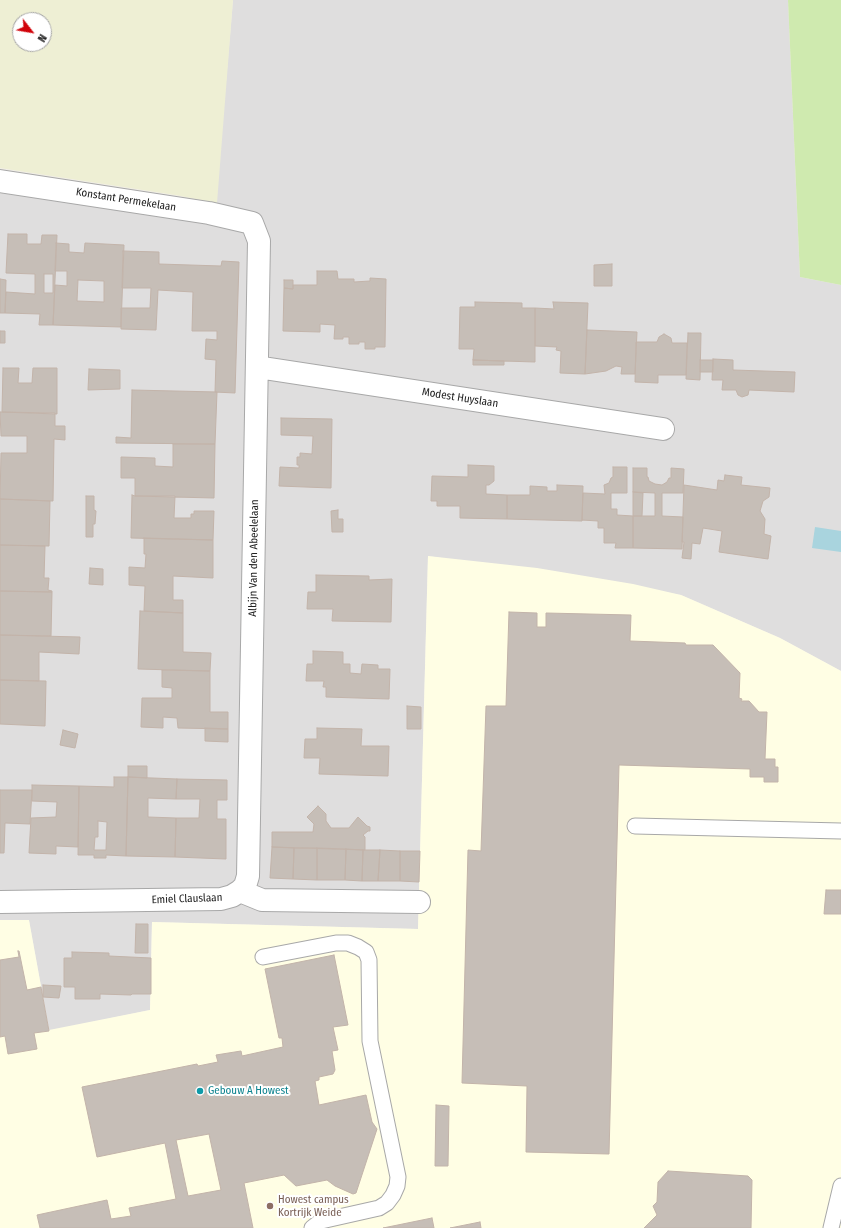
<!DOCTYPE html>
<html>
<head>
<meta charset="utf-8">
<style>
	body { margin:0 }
	#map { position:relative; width:841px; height:1228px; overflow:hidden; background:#f1eee8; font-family:"Fira Sans Condensed",sans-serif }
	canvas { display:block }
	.north { position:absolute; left:12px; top:12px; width:40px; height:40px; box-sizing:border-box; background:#fff; border:1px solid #a6a6a6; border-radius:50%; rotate:121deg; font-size:11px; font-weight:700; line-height:16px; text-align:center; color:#212121 }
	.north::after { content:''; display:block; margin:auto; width:14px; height:18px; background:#d10209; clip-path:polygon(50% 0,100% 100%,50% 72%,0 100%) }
</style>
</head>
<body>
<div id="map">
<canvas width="841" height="1228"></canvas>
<div class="north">N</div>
</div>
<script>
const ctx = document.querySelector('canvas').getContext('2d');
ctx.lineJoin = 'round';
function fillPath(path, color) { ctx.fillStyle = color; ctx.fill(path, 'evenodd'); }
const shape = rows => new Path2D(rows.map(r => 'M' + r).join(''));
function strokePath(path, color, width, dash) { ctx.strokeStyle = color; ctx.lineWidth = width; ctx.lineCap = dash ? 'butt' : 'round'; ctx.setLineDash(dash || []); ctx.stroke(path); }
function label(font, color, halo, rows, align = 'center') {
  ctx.font = font + ' "Fira Sans Condensed",sans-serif'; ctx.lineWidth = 4; ctx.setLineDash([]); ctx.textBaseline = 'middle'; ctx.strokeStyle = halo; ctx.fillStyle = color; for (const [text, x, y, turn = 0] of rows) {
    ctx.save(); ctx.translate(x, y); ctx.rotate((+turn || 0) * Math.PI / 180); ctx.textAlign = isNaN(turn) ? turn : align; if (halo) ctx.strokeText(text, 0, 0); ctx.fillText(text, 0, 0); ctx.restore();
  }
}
fillPath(shape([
	[233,0,788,0,800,277,841,285,841,671,780,638,681,595,428,556,418,929,152,922,150,1010,49,1031,29,921,0,920,0,193,214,222]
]), '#dfdede');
fillPath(shape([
	[428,556,537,568,633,584,681,595,780,638,841,671,841,1228,0,1228,0,920,29,920,49,1030,150,1010,152,922,418,929]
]), '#fffee4');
fillPath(shape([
	[0,0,233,0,217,203,175,195,0,168],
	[20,20,44,20,44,44,20,44]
]), '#eeefd4');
fillPath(shape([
	[788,0,841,0,841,285,800,277]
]), '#cfeaaf');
fillPath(shape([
	[815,527,841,531,841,552,812,548]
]), '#a9d4de');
const building = shape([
	[8,234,27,234,27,244,41,244,42,235,57,235,53,325,39,325,40,314,5,313,6,292,35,294,35,274,6,273,8,234],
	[44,274,53,274,53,293,44,293,44,274],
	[56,243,69,244,69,252,84,253,85,243,124,245,121,327,53,325,55,285,67,286,67,271,55,271,56,243],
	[78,280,104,281,104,302,77,301,78,280],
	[123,251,159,252,159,264,221,266,222,261,239,262,235,393,215,392,216,360,205,359,206,339,217,340,217,331,192,331,193,292,158,290,156,330,121,329,121,308,150,308,151,288,122,288,123,251],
	[612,264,612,286,594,286,594,265,612,264],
	[317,271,337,271,338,279,354,279,354,282,370,281,370,278,386,279,385,347,375,347,375,349,365,349,365,342,359,342,359,344,349,344,349,337,343,337,343,339,334,339,335,325,320,324,320,332,283,331,284,288,293,289,293,285,317,285,317,271],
	[0,279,6,280,5,313,0,313,0,279],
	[284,280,293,280,293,289,284,288,284,280],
	[475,302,522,303,522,308,535,308,535,362,473,360,474,349,459,349,460,307,475,307,475,302],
	[553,302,588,303,585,374,560,373,561,351,556,350,557,347,535,346,535,308,554,309,553,302],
	[587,330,637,332,635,374,621,374,622,367,616,366,606,371,585,374,587,330],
	[0,331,5,331,5,343,0,343,0,331],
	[688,333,701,333,700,380,686,379,688,333],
	[664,334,671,338,672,343,687,343,686,375,658,375,658,383,635,382,636,342,657,342,659,337,664,334],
	[713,359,733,360,733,370,795,372,794,392,749,390,748,395,742,397,738,395,736,390,722,390,723,380,712,380,713,359],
	[473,360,504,361,504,365,473,365,473,360],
	[700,360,713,360,713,372,700,372,700,360],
	[3,368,19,368,18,383,32,383,33,368,57,368,57,414,2,412,3,368],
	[89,369,120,370,120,389,88,390,89,369],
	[132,390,217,392,215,444,116,443,116,437,131,438,132,390],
	[0,412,55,413,55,426,65,426,65,440,54,439,53,501,0,499,1,453,27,453,27,436,1,436,0,412],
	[281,418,332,419,331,488,279,486,280,467,299,468,299,465,297,465,297,457,300,457,300,453,312,454,313,436,281,435,281,418],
	[173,444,215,444,214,498,135,496,135,478,121,478,121,457,155,458,155,466,173,467,173,444],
	[468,465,494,466,494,481,489,485,486,485,486,494,507,495,507,519,460,518,460,506,437,506,437,501,431,501,432,476,468,477,468,465],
	[613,467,627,467,627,493,611,493,611,509,617,509,617,515,633,516,633,548,615,548,616,543,604,543,604,528,598,528,598,521,582,520,583,493,605,494,604,485,609,483,611,478,613,477,613,467],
	[633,468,647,468,647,477,648,477,649,481,655,484,662,485,667,482,669,478,671,478,671,468,684,469,683,493,662,493,662,516,683,517,682,549,633,548,633,516,655,516,655,493,633,492,633,468],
	[725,475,742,477,741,485,770,488,769,497,763,501,760,511,765,519,764,534,771,536,768,559,719,552,722,531,703,528,700,544,692,543,691,559,682,558,684,542,682,542,684,485,717,490,718,480,724,481,725,475],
	[557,485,583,486,582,521,507,519,507,495,530,495,530,486,547,487,547,491,557,491,557,485],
	[633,492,643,493,642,516,633,516,633,492],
	[132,495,135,496,175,496,174,518,191,518,191,514,194,514,194,511,214,511,213,540,131,538,132,495],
	[86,496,94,496,94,510,96,511,95,524,93,524,93,537,86,537,86,496],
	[0,499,50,501,49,546,0,545,0,499],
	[338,510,338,519,343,519,343,532,332,532,331,511,338,510],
	[144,538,213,540,213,578,173,576,173,600,183,600,183,613,144,611,145,586,129,585,129,567,145,568,146,554,144,554,144,538],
	[0,545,45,546,44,578,49,578,48,590,52,591,52,592,0,591,0,545],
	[90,568,103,569,103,585,89,584,90,568],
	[316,575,369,576,369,580,392,579,391,622,332,621,333,609,307,609,308,592,316,592,316,575],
	[0,591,52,592,51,636,0,635,0,591],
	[140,611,183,613,183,652,211,653,210,671,138,669,140,611],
	[509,612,537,613,537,627,546,627,546,613,631,615,630,641,685,643,686,645,713,645,740,673,739,698,742,699,741,701,749,701,759,712,767,712,765,759,775,759,775,767,778,767,778,782,764,782,764,777,750,777,750,769,619,765,609,1154,526,1152,527,1086,462,1083,468,850,481,851,486,706,506,706,509,612],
	[0,635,80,637,79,654,39,652,39,681,0,680,0,635],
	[313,651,343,652,343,664,350,664,350,673,361,674,362,664,378,665,378,669,390,669,389,699,326,697,326,687,323,687,324,681,306,681,307,664,313,664,313,651],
	[162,670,210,671,210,712,228,712,228,729,178,728,177,718,163,717,163,728,141,727,142,698,172,698,172,688,162,687,162,670],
	[0,680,46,681,45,726,0,724,0,680],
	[407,706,421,707,421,729,407,729,407,706],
	[205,728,228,729,228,742,205,741,205,728],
	[317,728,362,729,361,746,389,746,388,776,319,774,320,758,304,758,305,739,317,739,317,728],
	[63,730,78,734,75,748,60,745,63,730],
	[128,766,147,766,147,778,128,777,128,766],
	[114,777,128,777,126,856,106,855,106,858,94,858,94,855,78,855,79,786,114,787,114,777],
	[98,821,107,822,106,850,94,850,95,837,98,837,98,821],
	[128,777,177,779,176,799,148,798,148,817,176,818,175,857,126,856,128,777],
	[177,779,227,780,227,800,217,800,217,819,226,819,226,859,175,857,176,818,199,818,200,799,176,799,177,779],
	[32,785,79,786,78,847,56,846,56,854,29,853,31,818,56,817,57,802,32,801,32,785],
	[0,790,32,790,30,824,5,823,4,853,0,853,0,790],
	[318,806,326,814,326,821,331,828,349,828,358,817,367,826,370,827,370,831,368,831,363,835,365,837,365,850,272,847,272,832,313,832,314,824,307,817,318,806],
	[272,847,294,848,293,879,270,878,272,847],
	[294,848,317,848,317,880,293,879,294,848],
	[317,848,346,849,345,880,317,880,317,848],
	[346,849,363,850,362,881,345,880,346,849],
	[363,850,380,850,378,881,362,881,363,850],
	[380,850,400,851,400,881,378,881,380,850],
	[400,851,420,851,419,882,400,881,400,851],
	[826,890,841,890,841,914,824,914,826,890],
	[136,924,148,924,148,953,135,953,136,924],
	[18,951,19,951,27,990,41,987,49,1031,34,1033,37,1049,8,1054,5,1036,0,1037,0,960,19,957,18,951],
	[72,952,109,953,109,956,151,958,151,994,132,994,131,995,100,994,100,999,75,999,75,987,64,987,64,958,72,958,72,952],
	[334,955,348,1025,333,1027,338,1050,332,1051,335,1070,333,1074,319,1077,319,1080,315,1081,319,1105,366,1095,372,1122,377,1129,356,1193,353,1194,335,1186,327,1180,296,1186,284,1175,244,1183,253,1228,40,1228,37,1215,107,1200,111,1219,131,1216,129,1208,176,1199,165,1143,97,1157,82,1087,197,1064,198,1066,218,1062,216,1055,241,1051,242,1056,283,1047,282,1038,279,1038,265,969,334,955],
	[209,1134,221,1190,188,1196,176,1140,209,1134],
	[43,985,61,986,59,998,43,997,43,985],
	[436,1105,449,1106,448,1166,435,1166,436,1105],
	[668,1171,748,1176,752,1180,751,1228,644,1228,657,1215,653,1206,657,1202,658,1182,668,1171],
	[432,1218,434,1228,383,1228,432,1218],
	[480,1222,481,1228,450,1228,480,1222]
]);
fillPath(building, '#c6beb7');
strokePath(building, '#c3b4aa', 1);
const lane = shape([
	[635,826,841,831],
	[263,957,336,943,348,943,358,947,366,952,369,960,370,1041,398,1177,397,1186,393,1195,387,1203,379,1208,321,1221,312,1228],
	[831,1228,841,1186]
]);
const street = shape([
	[0,181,209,213,252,223,259,241,248,876,245,886,240,891,232,896,221,899,0,902],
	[257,367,663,429],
	[240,891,262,900,419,902]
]);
strokePath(lane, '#a8a8a8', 17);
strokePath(street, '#a8a8a8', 24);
strokePath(lane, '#fff', 15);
strokePath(street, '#fff', 22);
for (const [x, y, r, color] of [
	[200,1091,4,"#0f9aa8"],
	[270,1206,4,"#8d6e63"]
]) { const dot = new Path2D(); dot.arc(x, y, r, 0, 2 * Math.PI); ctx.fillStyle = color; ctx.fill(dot); strokePath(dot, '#fff', 1.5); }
label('11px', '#212121', '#fff', [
	["Konstant Permekelaan",126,200,9],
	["Modest Huyslaan",460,398,9],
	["Albijn Van den Abeelelaan",254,558,-89],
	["Emiel Clauslaan",187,899,-2]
]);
label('11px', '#0d838f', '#fff', [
	["Gebouw A Howest",208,1091]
], 'left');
label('11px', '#785e54', '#fff', [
	["Howest campus",278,1200],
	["Kortrijk Weide",278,1213]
], 'left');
</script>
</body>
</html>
